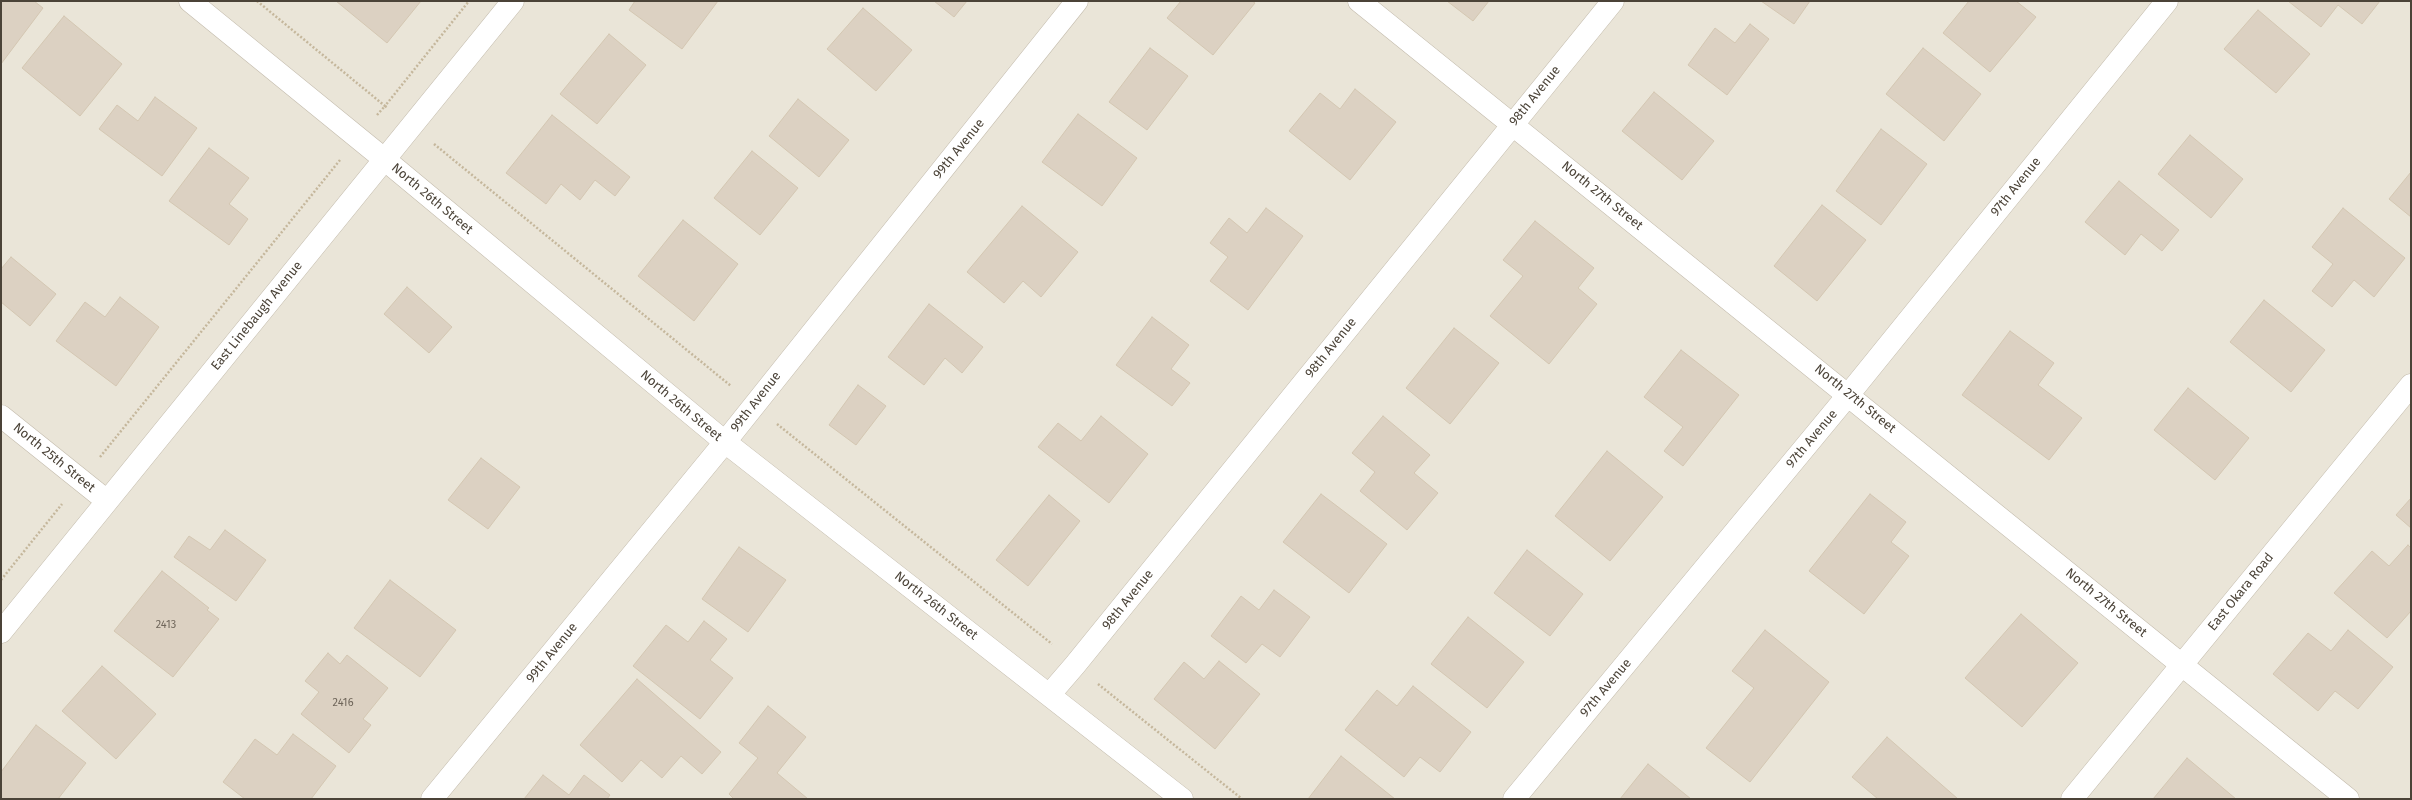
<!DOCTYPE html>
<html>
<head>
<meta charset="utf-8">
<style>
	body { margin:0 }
	#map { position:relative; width:2412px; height:800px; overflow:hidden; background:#f6f3eb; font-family:"Fira Sans",sans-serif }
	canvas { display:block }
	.frame { position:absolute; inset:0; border:2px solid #4b4338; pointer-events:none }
</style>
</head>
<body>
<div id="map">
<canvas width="2412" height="800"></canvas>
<div class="frame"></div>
</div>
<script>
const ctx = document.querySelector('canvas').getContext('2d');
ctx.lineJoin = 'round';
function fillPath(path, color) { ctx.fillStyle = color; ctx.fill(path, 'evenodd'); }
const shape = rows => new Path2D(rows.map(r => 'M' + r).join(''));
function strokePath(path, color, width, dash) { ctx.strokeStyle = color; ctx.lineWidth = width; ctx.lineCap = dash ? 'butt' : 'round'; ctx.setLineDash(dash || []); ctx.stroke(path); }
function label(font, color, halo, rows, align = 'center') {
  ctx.font = font + ' "Fira Sans",sans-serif'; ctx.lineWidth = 3.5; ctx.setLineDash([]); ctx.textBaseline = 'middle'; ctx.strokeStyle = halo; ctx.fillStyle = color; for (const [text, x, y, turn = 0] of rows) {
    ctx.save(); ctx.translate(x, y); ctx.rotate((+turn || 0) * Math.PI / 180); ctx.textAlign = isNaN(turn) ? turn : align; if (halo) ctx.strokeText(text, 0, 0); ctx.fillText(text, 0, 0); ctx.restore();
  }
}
fillPath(shape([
	[1,1,2411,1,2411,799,1,799]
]), '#eae5d8');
const building = shape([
	[1,1,34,1,43,8,1,64,1,1],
	[336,1,421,1,387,43,336,1],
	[635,1,718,1,682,49,629,10,635,1],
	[934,1,967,1,954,17,934,1],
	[1181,1,1252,1,1255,3,1213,55,1167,18,1181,1],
	[1447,1,1489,1,1473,21,1447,1],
	[1761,1,1810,1,1794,24,1761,1],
	[1969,1,2016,1,2036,17,1990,72,1943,33,1969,1],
	[2288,1,2380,1,2362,24,2338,5,2321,27,2288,1],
	[863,8,912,50,876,91,827,49,863,8],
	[2258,10,2310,54,2276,93,2224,49,2258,10],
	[64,16,122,64,80,116,22,68,64,16],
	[1750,24,1769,39,1727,95,1688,65,1715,28,1735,43,1750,24],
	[609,34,646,65,597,124,560,94,609,34],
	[1150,48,1188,76,1147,130,1109,102,1150,48],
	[1923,48,1981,94,1944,141,1886,94,1923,48],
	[1355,89,1396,122,1350,180,1289,131,1320,93,1340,109,1355,89],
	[1654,92,1714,141,1682,180,1622,131,1654,92],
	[155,97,197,128,162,176,99,129,117,105,138,121,155,97],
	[798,99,849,140,819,177,769,136,798,99],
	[1078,114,1137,158,1102,206,1042,162,1078,114],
	[552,115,630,177,615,196,595,180,580,200,561,184,546,204,506,173,552,115],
	[1881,129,1927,164,1881,225,1836,191,1881,129],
	[2190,135,2243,179,2211,218,2158,174,2190,135],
	[209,148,249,178,229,204,248,219,229,245,169,201,209,148],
	[752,151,798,188,760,235,714,198,752,151],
	[2411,172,2411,217,2389,199,2411,172],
	[2119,181,2179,230,2162,251,2141,234,2125,255,2085,222,2119,181],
	[1822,205,1866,240,1817,301,1774,266,1822,205],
	[1022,206,1078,252,1041,297,1023,281,1004,303,967,272,1022,206],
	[1266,208,1303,236,1248,310,1210,281,1228,257,1210,243,1229,218,1247,233,1266,208],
	[2343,208,2405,258,2374,297,2354,280,2332,307,2312,291,2333,264,2312,247,2343,208],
	[683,220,738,264,694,321,638,276,683,220],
	[1535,221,1594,268,1578,288,1597,304,1549,364,1490,316,1523,276,1503,260,1535,221],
	[11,257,56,294,30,326,1,302,1,269,11,257],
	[407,287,452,327,429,353,384,314,407,287],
	[120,297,159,327,116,386,56,341,85,302,105,317,120,297],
	[2264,300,2325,350,2291,392,2230,342,2264,300],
	[929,304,983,347,962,373,945,358,924,385,888,357,929,304],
	[1152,317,1189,345,1171,369,1190,383,1172,406,1116,365,1152,317],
	[1454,328,1499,363,1450,424,1406,388,1454,328],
	[2010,331,2054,363,2038,385,2082,418,2049,460,1962,395,2010,331],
	[1681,350,1739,395,1683,466,1664,451,1683,427,1644,397,1681,350],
	[858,385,886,406,856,445,829,425,858,385],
	[2188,388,2249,438,2215,480,2154,430,2188,388],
	[1101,416,1148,454,1109,503,1038,447,1058,423,1081,441,1101,416],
	[1383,416,1430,455,1414,473,1438,493,1407,530,1360,491,1375,472,1352,453,1383,416],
	[1607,451,1663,497,1610,561,1555,516,1607,451],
	[481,458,520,487,488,529,448,500,481,458],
	[1321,494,1387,544,1349,593,1283,542,1321,494],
	[1870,494,1906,522,1891,542,1909,556,1864,614,1809,571,1870,494],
	[1049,495,1080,521,1028,586,996,560,1049,495],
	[2411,498,2411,528,2396,515,2411,498],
	[225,530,266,560,236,601,174,557,189,536,210,550,225,530],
	[2408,545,2411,548,2411,611,2387,638,2334,593,2372,551,2389,566,2408,545],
	[739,547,786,580,748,632,702,599,739,547],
	[1527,550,1583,594,1550,636,1494,593,1527,550],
	[162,571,209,608,207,610,219,619,173,677,114,631,162,571],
	[390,580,456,630,420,677,354,628,390,580],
	[1274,590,1310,617,1280,657,1262,644,1246,663,1211,636,1241,596,1259,610,1274,590],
	[2021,614,2078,663,2022,727,1965,678,2021,614],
	[1468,617,1524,662,1487,708,1431,664,1468,617],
	[704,621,727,639,710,660,733,678,700,719,633,666,666,625,688,642,704,621],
	[1765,630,1829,682,1750,782,1706,748,1754,688,1732,671,1765,630],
	[2348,630,2393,667,2358,709,2335,691,2318,711,2273,674,2308,633,2331,651,2348,630],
	[328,653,340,664,347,655,388,688,363,719,371,725,349,753,301,714,319,692,305,681,328,653],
	[1219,661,1260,694,1215,749,1154,699,1184,662,1204,679,1219,661],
	[102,666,156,714,116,759,62,711,102,666],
	[637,679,721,752,702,774,681,756,662,778,641,760,622,782,580,745,637,679],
	[1413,686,1471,732,1440,772,1420,757,1404,777,1345,730,1377,690,1397,706,1413,686],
	[768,706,806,737,777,773,808,799,734,799,729,794,758,758,739,743,768,706],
	[36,725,86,763,58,799,1,799,1,772,36,725],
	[293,734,336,766,311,799,245,799,223,782,255,739,277,755,293,734],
	[1887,737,1958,799,1878,799,1852,777,1887,737],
	[1341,756,1395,799,1308,799,1341,756],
	[2187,758,2236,799,2153,799,2187,758],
	[1648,764,1691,799,1620,799,1648,764],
	[543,775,569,795,584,775,610,795,607,799,524,799,543,775]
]);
fillPath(building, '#dcd1c2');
strokePath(building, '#d4c7b2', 1);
const minor = shape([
	[190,1,384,159,725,442,1182,799],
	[1359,1,2348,799],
	[1,416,107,501],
	[1,632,513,1],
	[1050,694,1075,665,1613,1],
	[432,799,725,442,1077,1],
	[1514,799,1849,394,2167,1],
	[2072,799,2411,385]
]);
strokePath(minor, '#c3bbac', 23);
strokePath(shape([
	[257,1,385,106,469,1],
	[377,115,385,106,388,108],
	[434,144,731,386],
	[777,424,1052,644],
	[100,457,340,160],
	[1,580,62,504],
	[1098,684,1242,799]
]), '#c5b79c', 2.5, [2, 2]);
strokePath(minor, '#fff', 22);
label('11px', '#6f665a', null, [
	["2413",166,625],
	["2416",343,703]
]);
label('13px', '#4b4338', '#fff', [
	["98th Avenue",1535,96,-51],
	["99th Avenue",959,149,-51],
	["97th Avenue",2016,187,-51],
	["North 27th Street",1602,196,39],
	["North 26th Street",432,199,40],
	["East Linebaugh Avenue",257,316,-51],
	["98th Avenue",1331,348,-51],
	["North 27th Street",1855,399,39],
	["99th Avenue",756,402,-52],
	["North 26th Street",681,406,40],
	["97th Avenue",1812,439,-50],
	["North 25th Street",54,458,39],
	["East Okara Road",2241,592,-51],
	["98th Avenue",1128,600,-51],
	["North 27th Street",2106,603,39],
	["North 26th Street",936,606,38],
	["99th Avenue",552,653,-51],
	["97th Avenue",1606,688,-50]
]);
</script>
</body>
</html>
